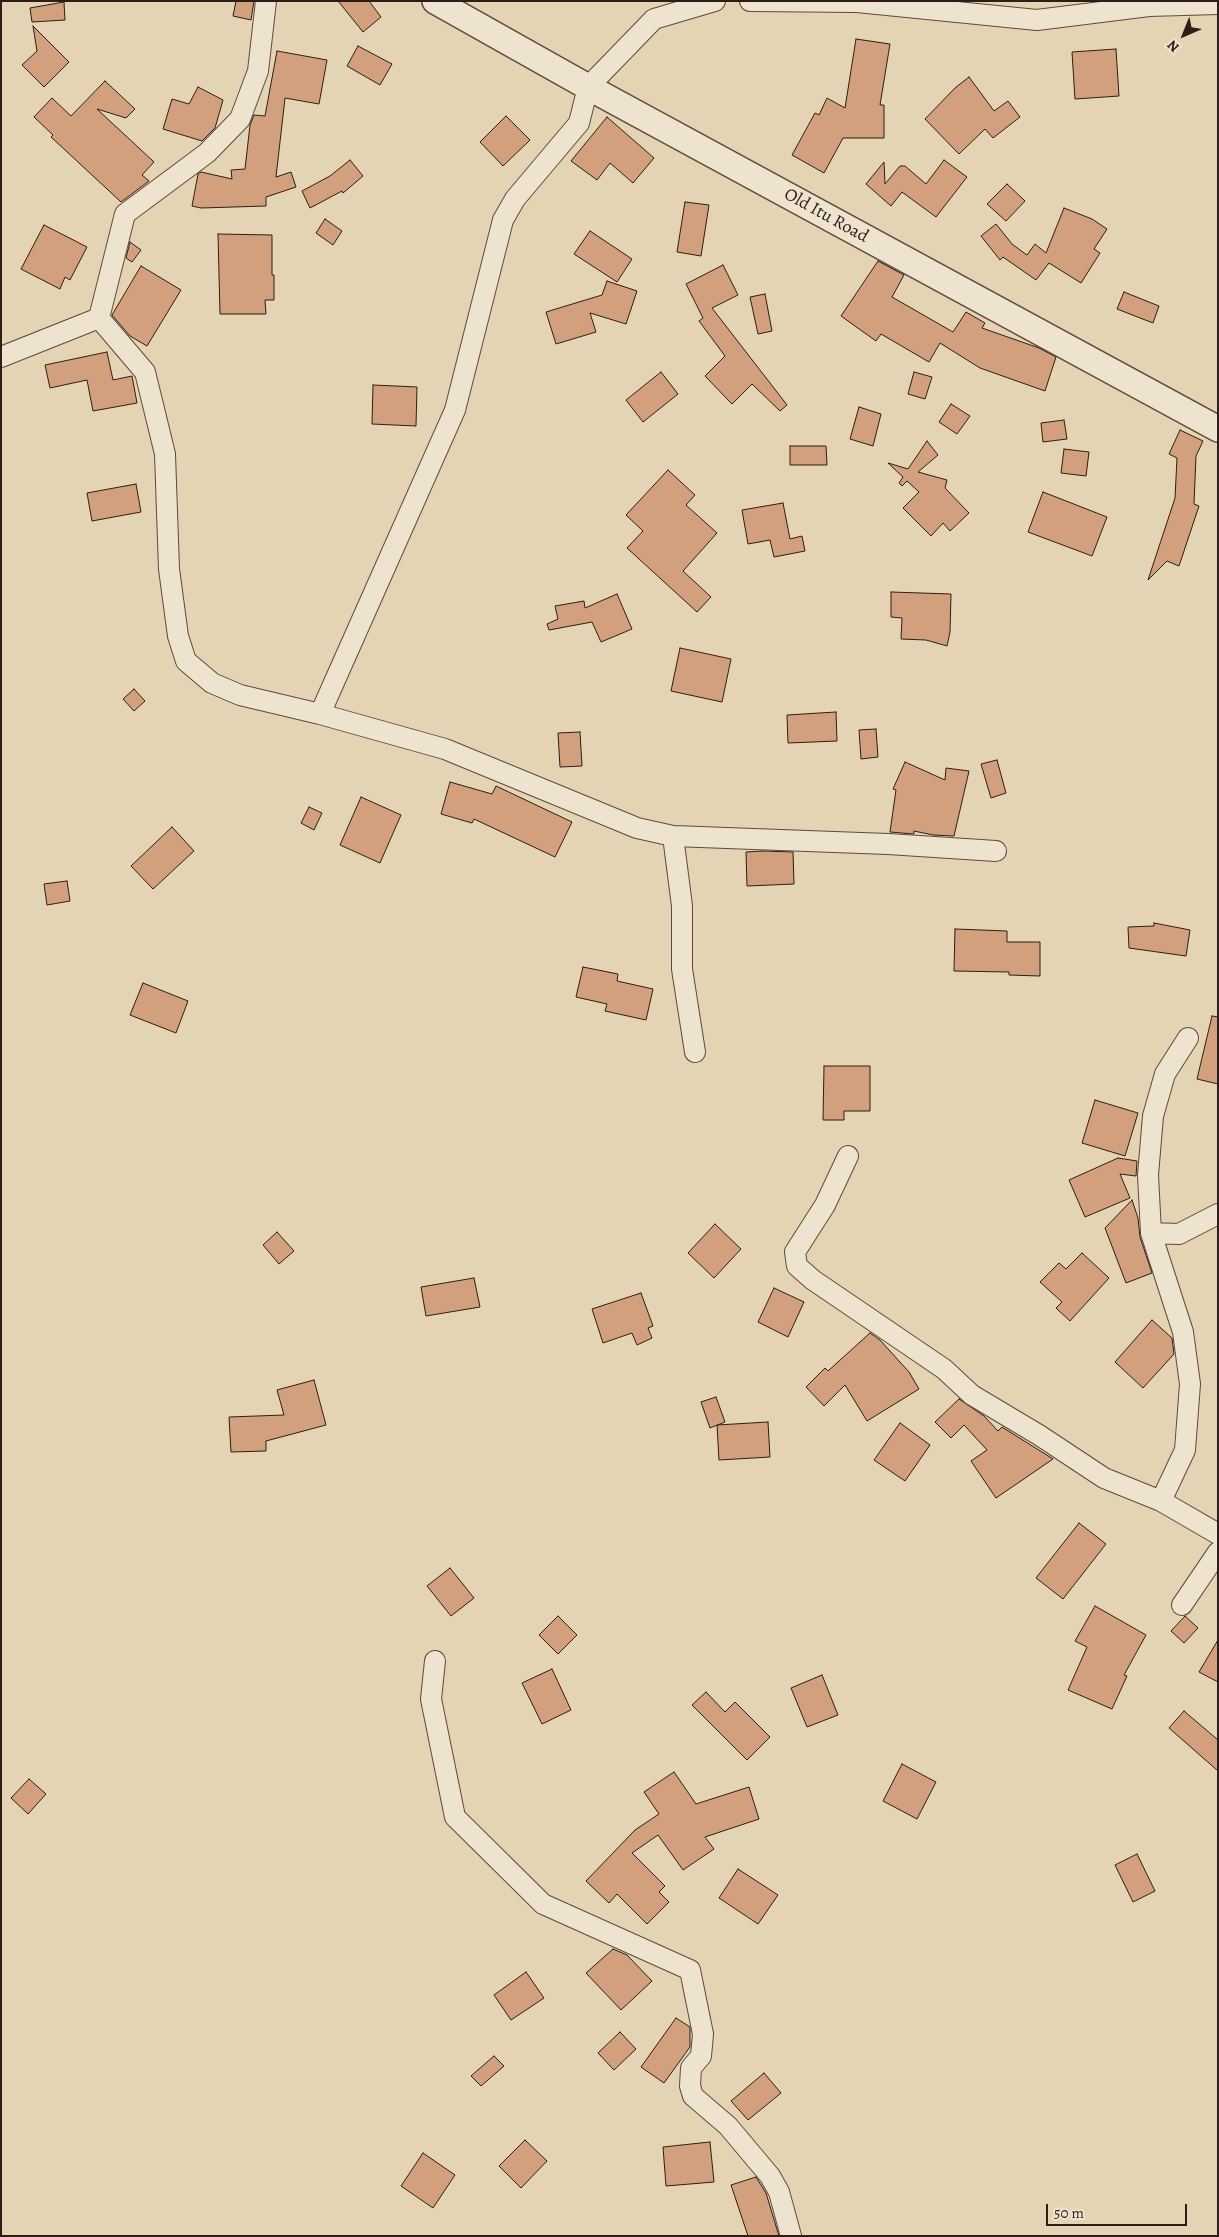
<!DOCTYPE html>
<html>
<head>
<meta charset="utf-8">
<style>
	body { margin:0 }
	#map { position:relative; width:1219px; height:2237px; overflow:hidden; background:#e5d4b3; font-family:Alegreya,serif }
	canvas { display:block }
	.frame { position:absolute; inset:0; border:2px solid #2e1d16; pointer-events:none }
	.north { position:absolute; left:1159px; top:10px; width:50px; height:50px; -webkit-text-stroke:4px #eee3ce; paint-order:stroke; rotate:224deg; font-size:14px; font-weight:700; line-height:20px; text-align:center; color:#2e1d16 }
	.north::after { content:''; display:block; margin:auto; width:18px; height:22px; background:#2e1d16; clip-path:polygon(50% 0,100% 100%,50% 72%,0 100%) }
	.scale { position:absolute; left:1046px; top:2204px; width:141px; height:22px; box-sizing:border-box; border:2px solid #2e1d16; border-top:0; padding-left:6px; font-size:15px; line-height:18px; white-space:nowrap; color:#2e1d16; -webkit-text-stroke:4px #eee3ce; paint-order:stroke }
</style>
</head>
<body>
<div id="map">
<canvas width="1219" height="2237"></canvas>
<div class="frame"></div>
<div class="north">N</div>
<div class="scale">50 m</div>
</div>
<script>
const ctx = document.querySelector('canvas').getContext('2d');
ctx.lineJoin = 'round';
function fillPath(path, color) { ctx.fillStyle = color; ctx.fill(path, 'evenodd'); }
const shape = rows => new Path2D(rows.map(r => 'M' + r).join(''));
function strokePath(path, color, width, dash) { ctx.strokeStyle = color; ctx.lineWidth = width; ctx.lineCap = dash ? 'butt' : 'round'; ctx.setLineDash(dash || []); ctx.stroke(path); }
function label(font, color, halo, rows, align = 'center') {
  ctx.font = font + ' Alegreya,serif'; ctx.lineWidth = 5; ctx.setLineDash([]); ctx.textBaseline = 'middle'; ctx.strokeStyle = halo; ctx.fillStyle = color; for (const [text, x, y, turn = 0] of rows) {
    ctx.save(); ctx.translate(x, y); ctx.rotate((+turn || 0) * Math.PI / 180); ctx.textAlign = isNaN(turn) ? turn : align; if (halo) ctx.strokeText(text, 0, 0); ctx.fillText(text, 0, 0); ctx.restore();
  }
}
const building = shape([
	[236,1,254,1,251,20,233,16,236,1],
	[338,1,369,1,381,17,363,32,338,1],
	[64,2,65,20,32,22,30,8,64,2],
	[33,26,69,62,44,87,22,65,37,51,33,26],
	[856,39,890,44,880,105,884,105,884,138,843,138,824,173,792,155,815,113,819,115,827,98,845,108,856,39],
	[358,46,392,64,380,85,347,66,358,46],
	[1116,49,1119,96,1075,99,1072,52,1116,49],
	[277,51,327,60,319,104,285,98,276,177,291,172,296,187,266,197,266,206,201,208,192,206,198,174,201,172,232,179,231,170,245,169,250,125,254,115,265,116,277,51],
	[969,77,994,111,1008,101,1020,117,993,138,985,129,959,154,925,119,955,88,969,77],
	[105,81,135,109,126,118,97,109,154,162,142,175,149,181,121,202,51,137,53,135,34,117,52,98,71,116,105,81],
	[198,87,223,100,215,128,202,141,163,129,172,99,189,104,198,87],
	[506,116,530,140,503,166,480,142,506,116],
	[607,117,654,158,633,183,610,163,597,180,571,161,607,117],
	[350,160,363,176,343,193,342,191,310,208,302,191,330,176,350,160],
	[944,160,967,177,936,217,902,192,891,206,866,184,884,162,885,184,900,166,905,166,926,184,944,160],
	[1007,184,1025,201,1006,221,987,204,1007,184],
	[685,202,709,205,701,256,677,252,685,202],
	[1064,208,1092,219,1107,229,1094,249,1100,253,1081,283,1049,263,1036,280,1003,257,1000,260,981,236,996,224,1012,244,1027,255,1035,244,1046,253,1064,208],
	[325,219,342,231,333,245,316,233,325,219],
	[44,225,87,247,70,280,65,277,60,289,21,269,44,225],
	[590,231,632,259,617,282,574,254,590,231],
	[218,234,272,235,272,275,274,275,274,300,265,300,266,314,220,314,218,234],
	[130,242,141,250,132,262,126,258,130,242],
	[878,261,904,275,892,297,953,332,966,312,985,323,982,328,1039,348,1056,357,1045,391,980,368,940,343,929,362,881,334,876,341,841,316,878,261],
	[723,265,738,295,712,308,787,405,780,411,752,384,732,404,705,376,725,356,699,321,703,318,686,284,723,265],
	[141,266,181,290,147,346,130,336,112,315,141,266],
	[607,281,637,291,626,324,590,313,596,332,556,344,546,312,602,295,607,281],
	[1124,292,1159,306,1153,323,1117,309,1124,292],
	[765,294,772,331,758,334,750,297,765,294],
	[107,352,113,380,132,376,137,403,93,411,87,380,50,388,45,365,107,352],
	[661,372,678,394,643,422,626,400,661,372],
	[914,372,932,377,925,399,908,394,914,372],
	[373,385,417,387,416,426,372,424,373,385],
	[951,404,970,416,957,434,939,422,951,404],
	[859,407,881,414,873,446,850,439,859,407],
	[1064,420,1067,439,1043,442,1041,423,1064,420],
	[1180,430,1203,441,1196,456,1194,504,1199,506,1179,566,1167,561,1148,580,1175,498,1177,458,1169,454,1180,430],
	[927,441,938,455,918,472,947,480,945,488,969,513,950,531,943,523,931,536,903,508,919,492,907,481,902,486,899,483,903,477,888,463,908,469,927,441],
	[790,446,826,446,827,465,790,465,790,446],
	[1064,449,1089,452,1086,476,1061,473,1064,449],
	[668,470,695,495,686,505,717,533,683,571,711,597,697,612,627,548,643,531,626,515,668,470],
	[136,484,141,512,92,521,87,493,136,484],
	[1043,492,1107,517,1092,556,1028,532,1043,492],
	[783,503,790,539,802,536,805,551,774,557,770,540,748,544,742,510,783,503],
	[891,592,951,594,950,632,947,646,926,640,901,639,902,618,891,617,891,592],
	[617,594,632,629,601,642,592,622,549,630,547,624,558,619,555,606,584,601,585,608,617,594],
	[680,648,731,659,722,702,671,691,680,648],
	[134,689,145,701,134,711,123,699,134,689],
	[836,712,837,741,788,743,787,715,836,712],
	[876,729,878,757,861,759,859,730,876,729],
	[580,732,582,766,560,767,558,733,580,732],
	[997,760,1006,793,991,798,981,764,997,760],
	[905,762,945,780,946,768,969,771,954,836,933,835,914,831,914,834,890,832,896,790,893,789,905,762],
	[450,782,492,794,496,786,572,822,555,857,474,819,472,823,441,814,450,782],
	[361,797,401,815,380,863,340,845,361,797],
	[309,807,322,813,314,830,301,823,309,807],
	[172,827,194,851,153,889,131,866,172,827],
	[763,851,793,852,794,884,747,886,746,852,763,851],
	[67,881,70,901,47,905,44,884,67,881],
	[1154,923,1190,930,1186,956,1129,948,1128,927,1154,926,1154,923],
	[955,929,1007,931,1007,942,1040,942,1040,976,1009,975,1009,972,954,971,955,929],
	[583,967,618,974,617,981,653,989,646,1020,605,1011,607,1004,576,997,583,967],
	[143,983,188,1001,176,1033,130,1015,143,983],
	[1212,1016,1218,1017,1218,1084,1197,1079,1212,1016],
	[824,1066,870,1066,870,1111,844,1111,844,1120,823,1120,824,1066],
	[1095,1100,1138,1113,1125,1156,1082,1143,1095,1100],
	[1118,1158,1137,1161,1136,1176,1120,1174,1130,1198,1085,1217,1069,1180,1118,1158],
	[1132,1200,1138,1218,1140,1237,1152,1273,1126,1283,1105,1228,1132,1200],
	[715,1224,741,1249,714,1278,688,1253,715,1224],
	[277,1232,294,1251,279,1264,263,1245,277,1232],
	[1082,1253,1109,1278,1070,1321,1056,1308,1062,1302,1040,1282,1059,1263,1066,1269,1082,1253],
	[474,1278,480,1307,426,1316,421,1287,474,1278],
	[774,1288,804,1302,788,1337,758,1322,774,1288],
	[641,1293,653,1326,648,1328,652,1338,637,1345,632,1333,603,1343,592,1309,641,1293],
	[1152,1320,1172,1338,1174,1354,1143,1388,1115,1362,1152,1320],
	[870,1333,880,1340,909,1372,919,1389,867,1421,845,1385,824,1406,806,1387,825,1368,828,1371,870,1333],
	[314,1380,326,1425,266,1441,266,1451,231,1452,229,1417,284,1415,277,1390,314,1380],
	[716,1397,725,1422,710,1428,701,1402,716,1397],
	[959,1399,984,1416,998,1431,1002,1427,1053,1459,996,1498,971,1461,987,1450,964,1425,951,1438,935,1422,959,1399],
	[768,1422,770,1457,719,1460,717,1425,768,1422],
	[900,1423,930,1445,905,1481,874,1460,900,1423],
	[1079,1523,1106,1544,1063,1599,1036,1578,1079,1523],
	[450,1568,474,1598,451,1616,427,1586,450,1568],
	[1095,1606,1146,1635,1124,1675,1127,1676,1112,1709,1068,1690,1087,1647,1075,1641,1095,1606],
	[558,1616,577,1635,558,1654,539,1635,558,1616],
	[1185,1616,1198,1628,1184,1643,1171,1631,1185,1616],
	[1218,1640,1218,1682,1199,1672,1218,1640],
	[552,1669,571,1710,542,1724,522,1683,552,1669],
	[822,1675,838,1715,807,1727,791,1688,822,1675],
	[706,1692,725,1712,735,1702,770,1737,747,1760,692,1705,706,1692],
	[1184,1711,1218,1740,1218,1771,1169,1728,1184,1711],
	[902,1764,936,1782,917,1819,883,1801,902,1764],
	[674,1772,696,1804,749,1787,759,1819,705,1837,714,1849,683,1870,658,1835,632,1853,665,1886,659,1892,669,1902,647,1924,617,1894,609,1903,586,1881,635,1830,659,1814,644,1792,674,1772],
	[29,1779,46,1794,28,1814,11,1798,29,1779],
	[1137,1854,1155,1891,1133,1902,1115,1865,1137,1854],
	[738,1869,778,1895,758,1924,719,1898,738,1869],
	[613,1949,627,1955,652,1981,621,2010,586,1973,613,1949],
	[526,1972,544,1998,511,2020,494,1995,526,1972],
	[676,2018,690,2027,690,2047,664,2083,641,2067,676,2018],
	[620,2032,636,2049,614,2070,598,2053,620,2032],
	[494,2056,504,2066,481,2086,471,2076,494,2056],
	[764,2073,781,2093,748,2120,731,2101,764,2073],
	[525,2140,547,2161,521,2188,499,2166,525,2140],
	[710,2142,714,2182,666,2186,663,2147,710,2142],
	[423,2153,455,2175,433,2208,401,2186,423,2153],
	[756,2177,766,2193,779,2236,748,2236,731,2185,756,2177]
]);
fillPath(building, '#d2a07d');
strokePath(building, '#2e1d16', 1);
const minor = shape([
	[750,1,857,2,1037,20,1149,6,1218,4],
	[99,318,145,372,165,454,169,569,178,636,186,661,212,683,240,695,320,714,445,749,637,828,673,836,888,844,996,851],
	[99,318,125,214,207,153,240,119,258,71,266,1],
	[1,357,99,318],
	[320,714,455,410,503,220,515,199,579,123,588,87,654,19,715,1],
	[673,836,682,906,682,969,695,1052],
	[848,1156,825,1205,795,1252,797,1266,813,1280,944,1369,972,1395,1039,1435,1104,1478,1161,1501,1218,1534],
	[1151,1233,1179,1234,1218,1214],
	[1161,1501,1185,1450,1190,1384,1183,1332,1151,1233,1148,1175,1153,1116,1165,1074,1188,1038],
	[1182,1605,1218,1552],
	[435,1661,431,1699,455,1817,543,1904,690,1970,703,2034,701,2056,691,2068,690,2086,693,2096,728,2126,770,2176,779,2192,791,2236]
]);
const tertiary = shape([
	[435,1,588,87,1218,429]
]);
strokePath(minor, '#5c4b3d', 22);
strokePath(tertiary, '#5c4b3d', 28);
strokePath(minor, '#eee3ce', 20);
strokePath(tertiary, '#eee3ce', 25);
label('18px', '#2e1d16', '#eee3ce', [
	["Old Itu Road",826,216,29]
]);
</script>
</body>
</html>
